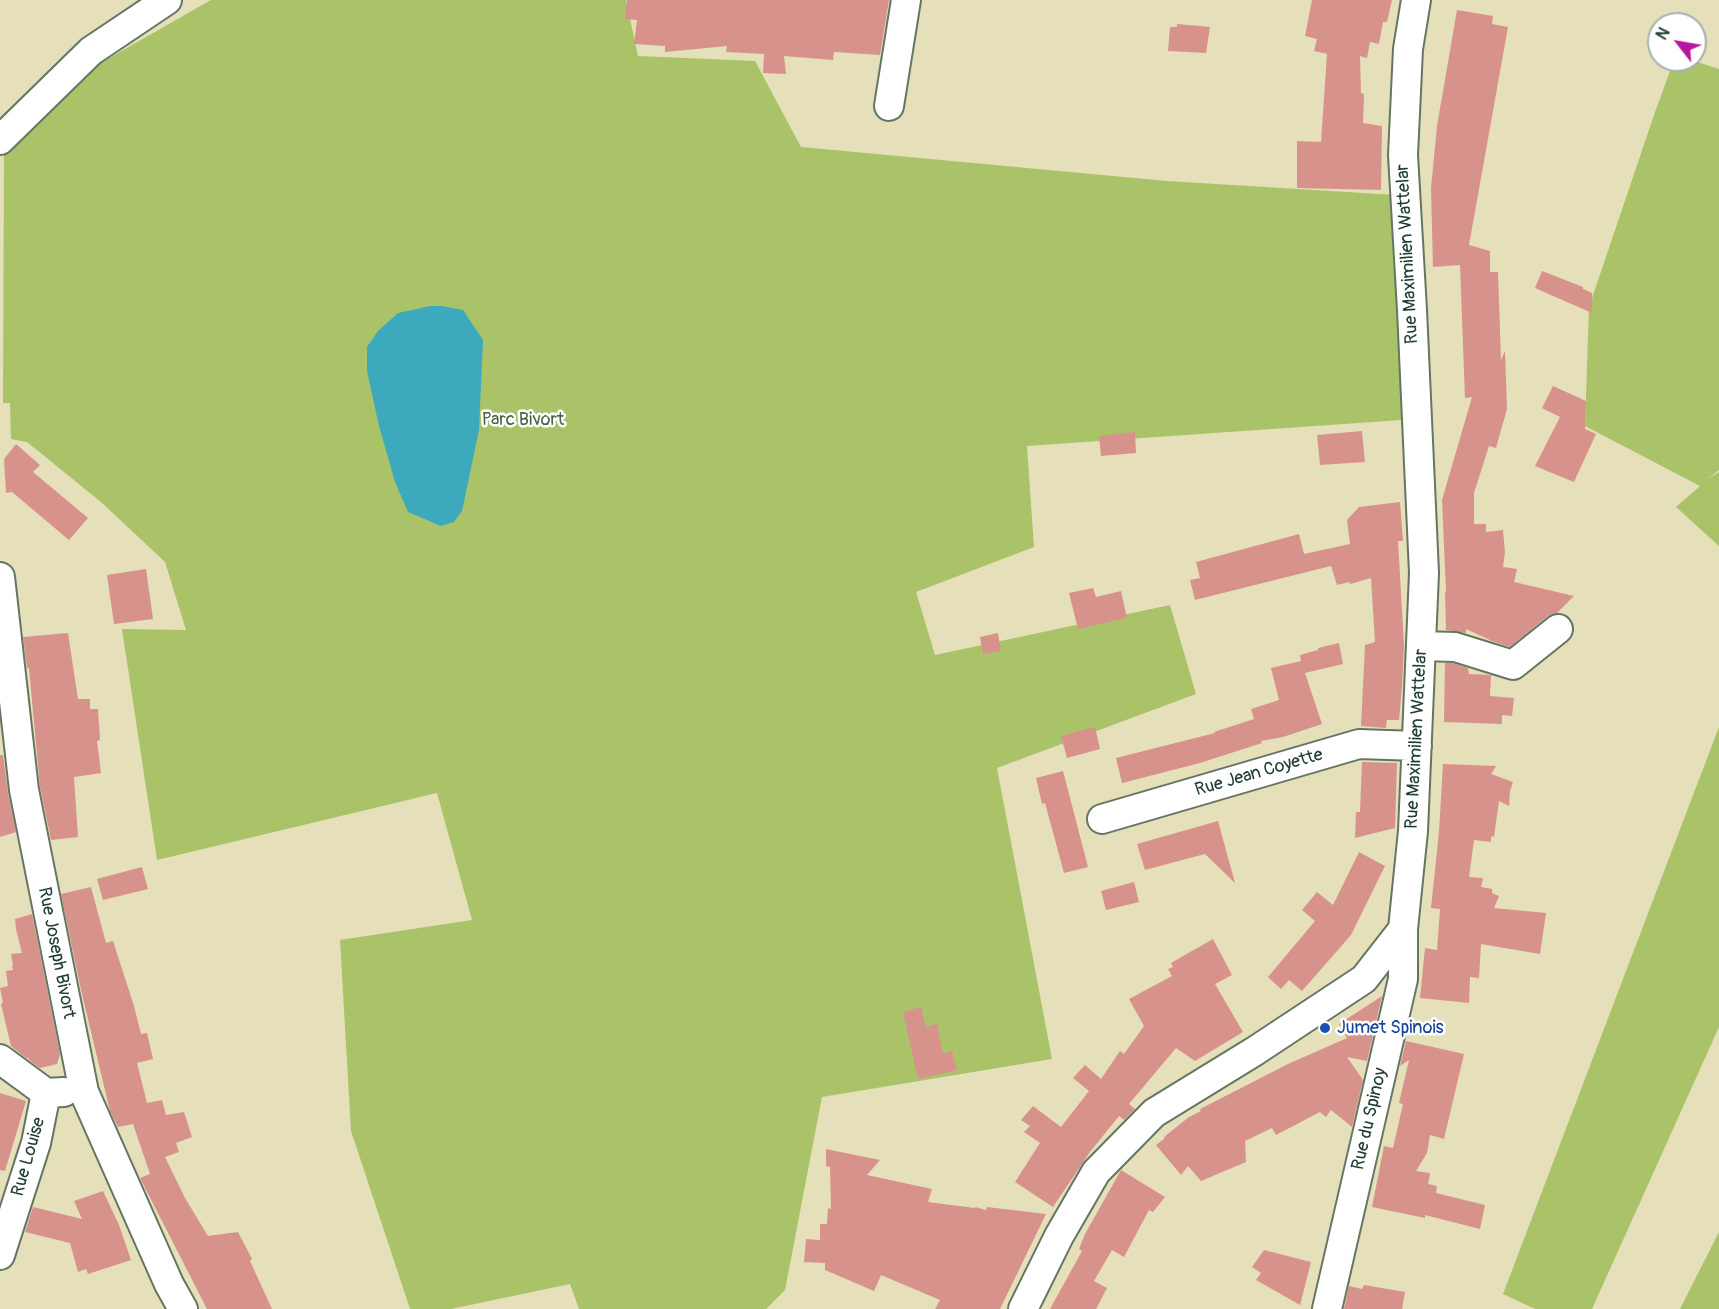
<!DOCTYPE html>
<html>
<head>
<meta charset="utf-8">
<style>
	body { margin:0 }
	#map { position:relative; width:1719px; height:1309px; overflow:hidden; background:#e5dfba; font-family:Pangolin,sans-serif }
	canvas { display:block }
	.north { position:absolute; left:1647px; top:12px; width:60px; height:60px; box-sizing:border-box; background:#fff; border:2px solid #a5b1ae; border-radius:50%; rotate:301deg; font-size:16px; font-weight:700; line-height:24px; text-align:center; color:#1f3d34 }
	.north::after { content:''; display:block; margin:auto; width:21px; height:27px; background:#b5179e; clip-path:polygon(50% 0,100% 100%,50% 72%,0 100%) }
</style>
</head>
<body>
<div id="map">
<canvas width="1719" height="1309"></canvas>
<div class="north">N</div>
</div>
<script>
const ctx = document.querySelector('canvas').getContext('2d');
ctx.lineJoin = 'round';
function fillPath(path, color) { ctx.fillStyle = color; ctx.fill(path, 'evenodd'); }
const shape = rows => new Path2D(rows.map(r => 'M' + r).join(''));
function strokePath(path, color, width, dash) { ctx.strokeStyle = color; ctx.lineWidth = width; ctx.lineCap = dash ? 'butt' : 'round'; ctx.setLineDash(dash || []); ctx.stroke(path); }
function label(font, color, halo, rows, align = 'center') {
  ctx.font = font + ' Pangolin,sans-serif'; ctx.lineWidth = 5; ctx.setLineDash([]); ctx.textBaseline = 'middle'; ctx.strokeStyle = halo; ctx.fillStyle = color; for (const [text, x, y, turn = 0] of rows) {
    ctx.save(); ctx.translate(x, y); ctx.rotate((+turn || 0) * Math.PI / 180); ctx.textAlign = isNaN(turn) ? turn : align; if (halo) ctx.strokeText(text, 0, 0); ctx.fillText(text, 0, 0); ctx.restore();
  }
}
fillPath(shape([
	[211,0,626,0,638,56,755,61,801,147,1167,181,1396,195,1416,419,1027,446,1034,547,916,592,935,655,1170,605,1196,694,997,768,1052,1059,822,1097,785,1290,766,1309,579,1309,570,1284,451,1309,410,1309,351,1131,340,940,472,920,437,793,157,860,122,629,186,630,165,562,101,502,27,442,11,439,10,403,3,403,4,152,97,65],
	[1674,60,1691,60,1719,69,1719,470,1708,479,1719,472,1719,546,1676,507,1700,486,1585,426,1589,307,1654,115],
	[1719,727,1719,1027,1592,1309,1535,1309,1503,1294],
	[1719,1232,1719,1309,1680,1309]
]), '#aac369');
fillPath(shape([
	[430,306,442,306,463,310,483,340,479,430,462,511,454,522,441,526,408,512,395,482,379,426,367,371,367,347,378,331,398,313]
]), '#3da9bd');
fillPath(shape([
	[627,0,889,0,880,55,834,52,833,60,784,56,786,74,763,73,764,54,726,52,727,46,665,52,665,46,634,44,637,20,625,19],
	[1312,0,1392,0,1387,22,1383,22,1379,44,1370,42,1367,58,1360,56,1361,93,1364,94,1363,123,1382,126,1381,190,1297,188,1297,141,1321,142,1327,54,1314,51,1317,39,1305,36],
	[1457,10,1493,16,1492,24,1508,27,1469,245,1490,251,1490,272,1498,272,1501,360,1505,351,1507,409,1496,448,1489,446,1474,493,1474,524,1486,524,1486,532,1503,530,1505,552,1503,567,1517,569,1514,582,1574,596,1557,613,1548,616,1510,647,1492,641,1466,629,1466,633,1446,630,1445,592,1446,592,1442,500,1472,397,1465,398,1460,265,1433,267,1431,188,1437,126],
	[1177,24,1210,27,1206,53,1168,51,1170,27,1177,27],
	[1542,271,1583,287,1583,289,1592,293,1592,313,1535,288],
	[1553,386,1586,401,1585,429,1596,434,1574,482,1535,466,1560,417,1542,408],
	[1362,431,1365,462,1320,465,1317,435],
	[1135,432,1136,453,1101,456,1099,436],
	[16,444,40,465,33,472,88,518,69,540,12,492,6,493,4,459],
	[1400,502,1403,541,1398,541,1404,645,1402,687,1399,720,1387,720,1386,728,1361,726,1365,645,1375,642,1371,578,1350,584,1349,582,1337,585,1331,566,1195,600,1190,580,1200,578,1196,562,1299,534,1304,554,1350,544,1347,520,1359,507],
	[146,569,153,619,114,624,107,575],
	[1093,588,1096,597,1121,591,1127,618,1078,629,1069,593],
	[68,633,78,699,90,699,90,709,98,709,100,740,97,741,101,773,74,777,78,837,51,840,40,787,29,668,27,668,23,637],
	[998,633,1001,651,983,654,980,637],
	[1339,643,1343,664,1305,673,1322,724,1283,737,1261,741,1262,743,1200,763,1122,783,1116,758,1215,733,1214,732,1254,719,1251,709,1279,700,1271,668,1301,661,1301,662,1300,655,1318,650,1318,648],
	[1445,663,1452,663,1468,668,1469,674,1491,675,1490,696,1514,698,1512,716,1502,715,1502,724,1444,722],
	[1095,727,1100,749,1067,758,1061,736],
	[0,755,3,755,8,793,16,832,0,837],
	[1362,762,1397,763,1395,828,1355,838,1356,812,1360,812],
	[1443,764,1496,766,1491,774,1513,782,1510,791,1509,806,1499,801,1494,837,1491,836,1491,842,1474,840,1469,877,1483,878,1481,887,1492,889,1492,893,1499,896,1494,908,1546,913,1540,954,1481,944,1479,978,1470,977,1469,1003,1420,998,1425,948,1437,950,1440,909,1431,908,1439,832],
	[1063,771,1088,867,1064,873,1045,803,1042,804,1036,778],
	[1218,821,1235,883,1205,854,1145,870,1137,844],
	[1359,852,1385,866,1351,935,1302,991,1289,980,1281,989,1268,977,1315,921,1302,910,1317,892,1333,905],
	[142,867,148,889,103,900,97,879],
	[1134,882,1139,902,1106,910,1101,891],
	[91,887,106,943,113,941,134,1006,141,1034,147,1033,153,1059,137,1063,147,1103,162,1100,166,1115,184,1112,192,1137,176,1143,179,1152,165,1157,185,1198,208,1236,238,1232,252,1259,250,1261,272,1309,207,1309,140,1178,150,1174,133,1124,118,1127,110,1111,81,990,61,894],
	[32,914,60,1054,57,1064,40,1068,29,1060,28,1058,26,1058,11,1046,1,1004,3,1002,0,988,8,986,6,971,13,970,12,965,13,965,11,954,22,953,16,929,15,919],
	[1213,939,1232,975,1215,984,1243,1032,1195,1061,1176,1048,1129,1104,1135,1109,1124,1120,1119,1116,1090,1152,1053,1207,1015,1182,1040,1143,1024,1132,1030,1126,1021,1120,1033,1106,1061,1127,1089,1091,1073,1078,1085,1065,1101,1079,1120,1051,1124,1054,1144,1026,1129,999,1172,976,1168,969,1173,967,1171,963],
	[1382,996,1367,1061,1347,1057,1363,1080,1352,1127,1331,1110,1326,1117,1320,1112,1276,1135,1272,1128,1245,1141,1246,1162,1201,1181,1188,1166,1181,1175,1156,1145,1165,1138,1164,1137,1189,1117,1201,1111,1200,1109,1288,1064,1347,1038,1339,1024],
	[921,1007,926,1027,937,1024,943,1054,952,1051,957,1070,918,1079,903,1012],
	[1406,1041,1464,1054,1444,1139,1430,1135,1427,1153,1416,1171,1430,1173,1428,1184,1437,1186,1436,1193,1485,1205,1480,1229,1425,1215,1425,1218,1372,1207,1384,1146,1393,1148,1403,1104,1399,1103,1409,1060,1400,1066],
	[0,1093,26,1101,5,1171,0,1170],
	[826,1149,880,1160,867,1175,932,1189,928,1202,975,1208,975,1207,986,1210,987,1207,1046,1214,1000,1309,935,1309,940,1300,881,1275,874,1291,825,1270,825,1263,804,1262,806,1239,820,1240,820,1224,827,1224,828,1208,831,1209,830,1167,826,1166],
	[1121,1170,1165,1197,1153,1212,1149,1210,1124,1257,1112,1250,1094,1281,1107,1288,1096,1309,1050,1309,1082,1251,1079,1249,1085,1234],
	[103,1191,119,1225,131,1260,88,1274,86,1269,78,1272,70,1243,25,1232,33,1207,82,1219,74,1201],
	[1264,1250,1311,1262,1300,1305,1256,1280,1261,1273,1252,1267],
	[1364,1285,1405,1292,1402,1309,1344,1309,1349,1286,1362,1289]
]), '#d7938b');
const minor = shape([
	[889,106,906,0],
	[0,140,91,51,167,0],
	[0,577,24,790,84,1092,169,1284,183,1309],
	[1421,646,1455,647,1513,665,1558,629],
	[1102,819,1359,744,1417,746],
	[0,1059,46,1093,64,1092],
	[0,1255,36,1143,46,1093],
	[1023,1309,1059,1236,1096,1172,1154,1113,1255,1051,1364,979,1403,929,1413,831,1424,573,1412,310,1403,155,1408,49,1416,0],
	[1327,1309,1403,979,1403,929]
]);
strokePath(minor, '#647663', 32);
strokePath(minor, '#fff', 28);
for (const [x, y, r, color] of [
	[1325,1028,6,"#1a4fb4"]
]) { const dot = new Path2D(); dot.arc(x, y, r, 0, 2 * Math.PI); ctx.fillStyle = color; ctx.fill(dot); strokePath(dot, '#fff', 2); }
label('18px', '#1f3d34', '#fff', [
	["Rue Maximilien Wattelar",1408,254,-93],
	["Rue Maximilien Wattelar",1417,739,-87],
	["Rue Jean Coyette",1259,773,-16],
	["Rue Joseph Bivort",56,953,79],
	["Rue du Spinoy",1370,1119,-77],
	["Rue Louise",29,1157,-74]
]);
label('18px', '#496544', '#fff', [
	["Parc Bivort",523,420]
]);
label('18px', '#164399', '#fff', [
	["Jumet Spinois",1337,1028]
], 'left');
</script>
</body>
</html>
